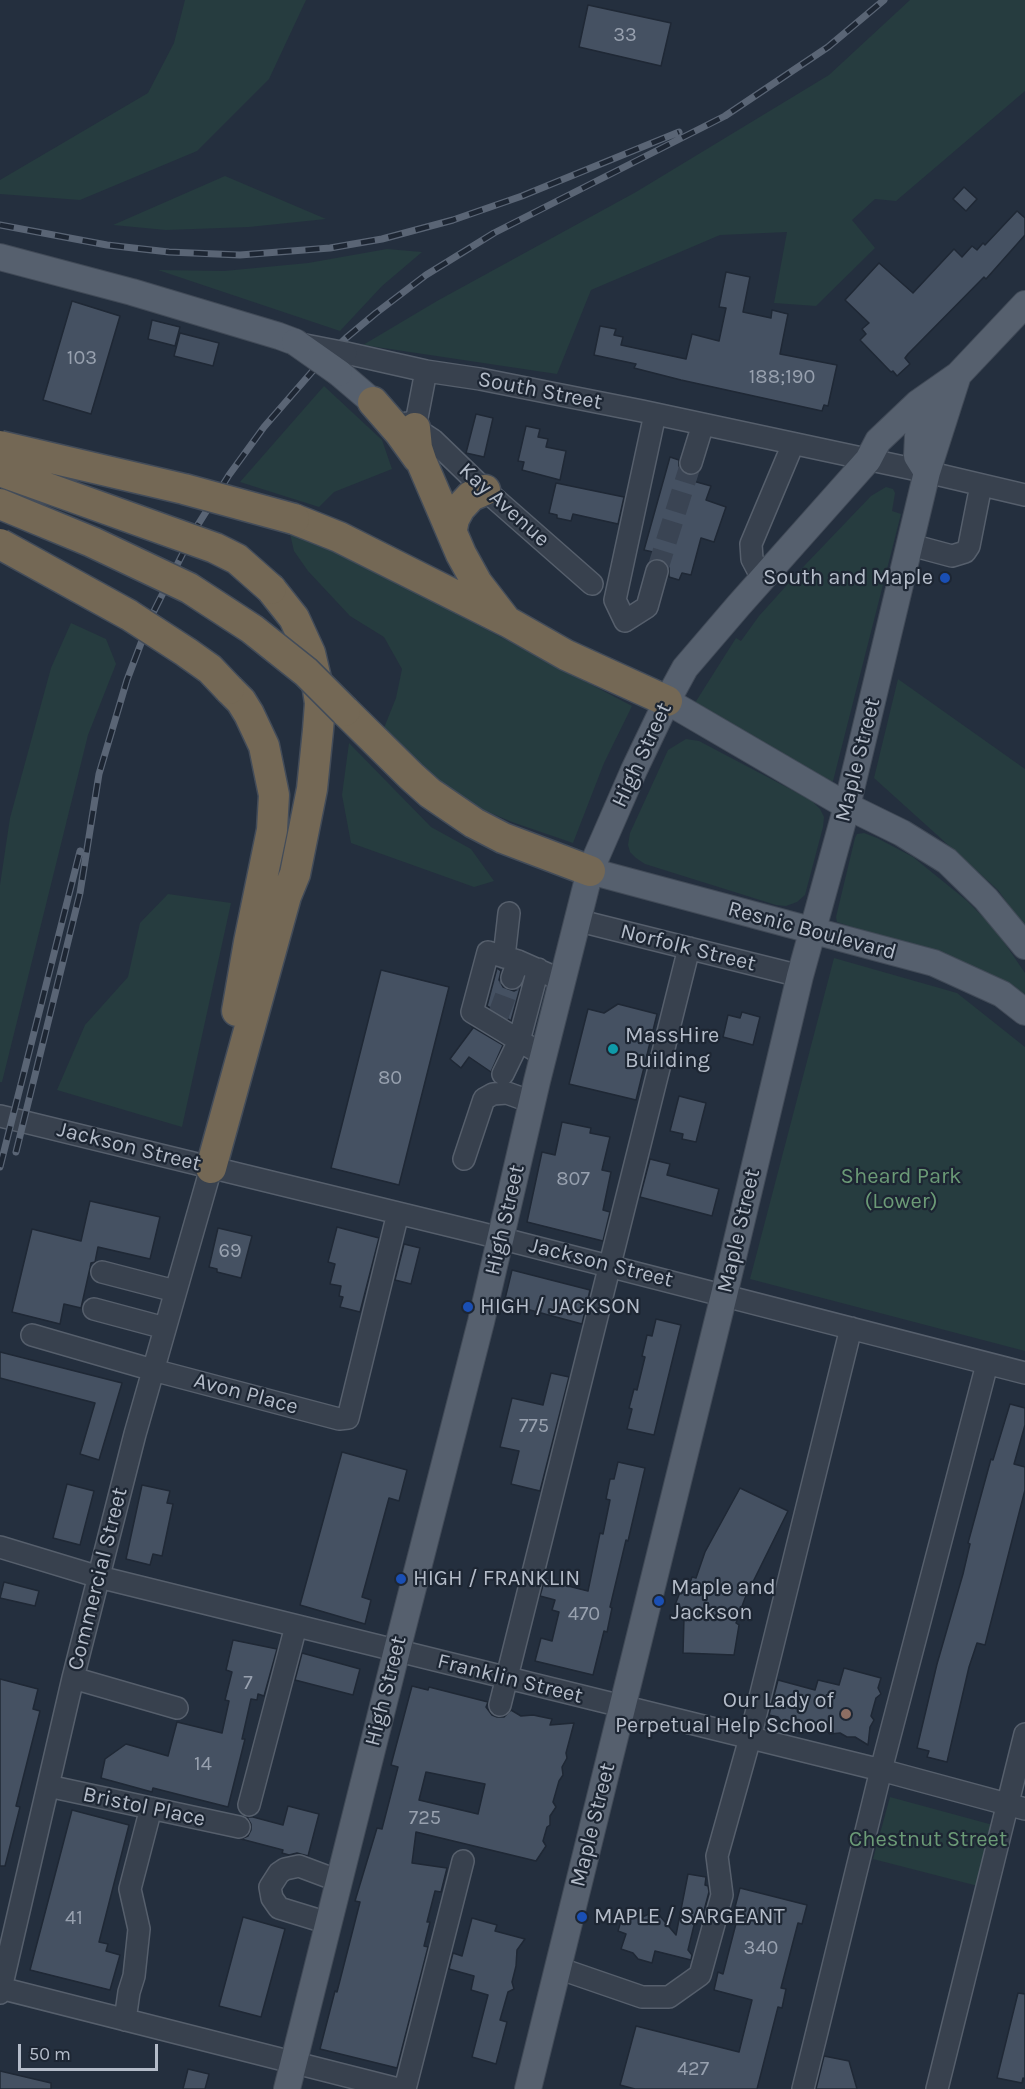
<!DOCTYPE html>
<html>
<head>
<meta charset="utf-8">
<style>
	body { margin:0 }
	#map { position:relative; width:1025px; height:2089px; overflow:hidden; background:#242f3e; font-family:Karla,sans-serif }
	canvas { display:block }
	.scale { position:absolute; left:18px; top:2044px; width:140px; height:27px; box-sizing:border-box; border:3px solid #b4bcc9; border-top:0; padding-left:8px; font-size:18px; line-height:21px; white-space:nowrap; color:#b4bcc9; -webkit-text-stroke:4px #1d2633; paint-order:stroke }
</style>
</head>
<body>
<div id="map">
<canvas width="1025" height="2089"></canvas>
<div class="scale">50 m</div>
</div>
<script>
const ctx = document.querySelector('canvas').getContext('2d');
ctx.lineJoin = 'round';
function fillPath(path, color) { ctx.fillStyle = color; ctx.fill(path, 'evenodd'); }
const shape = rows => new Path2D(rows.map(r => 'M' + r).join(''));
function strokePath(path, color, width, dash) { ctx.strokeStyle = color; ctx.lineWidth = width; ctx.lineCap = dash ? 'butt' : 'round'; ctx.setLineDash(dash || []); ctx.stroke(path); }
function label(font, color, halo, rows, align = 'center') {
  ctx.font = font + ' Karla,sans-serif'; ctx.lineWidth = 4.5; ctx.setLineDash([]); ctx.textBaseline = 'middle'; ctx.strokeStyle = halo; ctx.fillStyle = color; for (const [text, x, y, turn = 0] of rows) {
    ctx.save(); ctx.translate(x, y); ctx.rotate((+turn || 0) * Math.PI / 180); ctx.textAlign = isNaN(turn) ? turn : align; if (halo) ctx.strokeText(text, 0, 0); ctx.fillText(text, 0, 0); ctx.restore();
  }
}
fillPath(shape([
	[185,0,306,0,269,79,197,151,80,200,0,194,0,180,148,93,174,43],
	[910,0,1025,0,1025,91,896,201,875,199,852,220,875,248,816,306,774,303,787,232,720,235,591,290,557,374,363,345,437,301,636,192,829,75],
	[225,176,326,219,249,227,166,230,113,225],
	[387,249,422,252,382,286,340,331,158,270,224,271,308,263],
	[324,386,382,440,392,469,334,492,319,507,240,482],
	[886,487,893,489,895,493,892,511,901,514,833,781,829,783,693,706,736,638,741,641,759,616,805,565,871,496],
	[290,534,308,540,371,569,632,706,604,763,573,843,512,822,474,806,448,792,382,733,396,698,402,669,384,637,350,616,308,571,294,551],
	[71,623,106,639,116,664,88,735,2,1082,0,1082,0,885,10,818,51,668],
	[898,679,1025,769,1025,928,998,890,874,778],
	[686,739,699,741,811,800,820,809,824,817,823,827,805,895,797,902,786,906,776,905,645,864,636,858,630,852,628,845,630,833,668,750],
	[349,743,431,827,471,849,494,881,474,887,351,843,342,795],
	[864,833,877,838,913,857,966,900,995,929,1025,973,1025,999,920,949,837,922,836,917,855,838,857,834],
	[168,894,231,903,182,1127,57,1090,85,1025,128,977,140,923],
	[834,958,957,993,1025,1047,1025,1351,750,1279],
	[890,1797,993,1825,978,1886,873,1859]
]), '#263c3f');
const building = shape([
	[588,5,671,23,661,66,579,47,588,5],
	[964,187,977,199,966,211,953,199,964,187],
	[1017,211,1025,218,1025,235,986,279,984,277,908,354,905,358,910,364,897,376,893,371,891,372,860,340,866,334,862,329,869,323,845,300,879,263,913,293,954,249,962,257,972,246,977,250,983,243,985,245,1017,211],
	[726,272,750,277,743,312,771,318,772,310,788,314,780,354,837,365,828,406,824,405,822,411,681,380,634,368,636,364,594,355,600,326,616,329,614,335,623,337,621,345,686,359,692,334,719,341,726,308,719,307,726,272],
	[72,301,120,316,91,414,43,400,72,301],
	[152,320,180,327,175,346,148,339,152,320],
	[180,333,219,343,213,366,174,356,180,333],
	[476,414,493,418,484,457,466,453,476,414],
	[526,426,540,429,538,437,548,439,546,447,566,451,560,480,522,470,524,462,518,461,526,426],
	[670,457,679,460,679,466,682,472,688,475,694,475,693,481,711,486,706,500,726,507,714,542,701,538,691,575,682,573,679,580,669,577,669,568,666,562,660,559,651,560,653,552,644,550,670,457],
	[556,483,624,497,618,524,573,514,571,521,557,518,557,515,549,513,556,483],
	[497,968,501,971,499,980,503,987,514,991,520,988,511,1021,487,1006,497,968],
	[381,970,449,987,399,1185,331,1168,381,970],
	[618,1004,657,1014,636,1100,569,1084,588,1009,604,1013,618,1004],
	[742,1012,760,1017,753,1045,723,1037,728,1015,740,1018,742,1012],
	[471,1026,503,1045,491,1072,469,1057,461,1068,450,1059,473,1028,471,1026],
	[679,1096,706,1103,696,1142,682,1139,683,1134,670,1131,679,1096],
	[562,1122,591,1128,590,1133,610,1137,602,1170,611,1172,603,1210,610,1212,603,1241,527,1222,542,1152,555,1155,562,1122],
	[650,1159,670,1164,667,1175,719,1189,712,1216,640,1197,650,1159],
	[90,1201,160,1217,150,1259,98,1247,95,1262,91,1263,90,1268,81,1308,64,1304,60,1324,12,1312,32,1229,81,1241,90,1201],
	[337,1227,379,1238,360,1312,340,1307,343,1297,339,1296,341,1286,330,1284,335,1264,328,1262,337,1227],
	[218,1228,252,1236,241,1278,217,1272,217,1269,209,1267,218,1228],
	[404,1244,420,1248,411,1284,395,1280,404,1244],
	[512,1270,590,1290,582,1324,504,1303,512,1270],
	[656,1319,681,1325,654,1435,627,1429,632,1409,629,1408,634,1389,637,1390,645,1357,642,1356,647,1335,652,1336,656,1319],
	[0,1352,122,1383,99,1460,80,1454,95,1403,0,1378,0,1352],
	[551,1373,569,1377,540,1491,511,1484,519,1451,500,1447,512,1398,543,1405,551,1373],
	[1010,1404,1025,1408,1025,1425,1014,1464,1025,1467,1025,1490,985,1645,977,1643,969,1667,947,1762,927,1757,929,1751,917,1748,937,1664,963,1574,970,1544,968,1543,991,1459,993,1460,1010,1404],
	[342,1452,407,1470,399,1501,389,1498,362,1597,371,1600,365,1624,300,1605,342,1452],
	[618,1462,645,1468,628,1541,626,1540,610,1607,612,1608,607,1632,604,1631,593,1675,535,1661,541,1638,552,1641,559,1612,552,1610,555,1600,540,1596,545,1578,556,1581,556,1583,588,1591,600,1533,603,1534,610,1500,606,1499,610,1479,614,1479,618,1462],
	[67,1484,94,1491,80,1545,53,1538,67,1484],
	[142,1485,170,1491,167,1503,173,1504,162,1556,153,1554,150,1565,126,1559,142,1485],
	[740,1488,788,1511,745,1598,736,1623,739,1625,734,1655,683,1653,684,1618,678,1618,680,1607,675,1605,682,1587,688,1589,692,1577,696,1578,705,1552,740,1488],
	[4,1582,39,1591,35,1606,0,1598,4,1582],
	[233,1640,277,1649,264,1696,258,1694,257,1700,251,1699,242,1739,245,1739,228,1807,153,1788,152,1792,101,1778,105,1759,126,1744,168,1756,177,1722,222,1733,229,1701,225,1700,232,1672,226,1670,233,1640],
	[302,1653,360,1669,353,1695,295,1680,302,1653],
	[844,1668,881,1678,878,1688,881,1694,876,1698,871,1716,874,1720,870,1727,868,1745,855,1737,847,1737,840,1733,830,1734,825,1729,799,1724,793,1721,781,1721,778,1717,769,1715,778,1680,815,1690,818,1680,839,1685,844,1668],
	[0,1679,38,1689,33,1709,40,1711,16,1806,20,1807,5,1866,0,1866,0,1679],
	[412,1686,428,1690,429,1687,488,1702,486,1707,492,1715,497,1717,504,1717,511,1710,521,1716,533,1715,552,1719,550,1725,574,1723,566,1753,567,1758,562,1767,563,1775,559,1781,553,1802,556,1807,550,1816,550,1825,547,1827,543,1841,546,1846,536,1861,416,1832,412,1863,447,1868,441,1892,435,1891,427,1922,430,1922,424,1946,428,1947,397,2068,320,2049,335,1991,337,1992,360,1902,355,1901,377,1828,382,1829,398,1767,391,1765,412,1686],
	[426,1772,485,1784,478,1814,419,1800,426,1772],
	[288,1806,319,1814,308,1856,297,1853,289,1855,282,1853,283,1850,241,1839,248,1836,251,1830,251,1824,247,1817,253,1817,283,1825,288,1806],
	[72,1810,129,1825,99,1942,108,1944,106,1951,120,1955,110,1990,30,1970,72,1810],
	[688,1874,706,1877,705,1885,708,1886,709,1892,702,1918,696,1917,688,1950,692,1955,691,1960,655,1951,652,1963,638,1959,633,1953,621,1949,626,1934,618,1931,621,1921,629,1909,640,1918,649,1914,659,1915,676,1935,688,1874],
	[740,1888,807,1905,802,1924,798,1923,781,1988,786,1989,782,2008,778,2007,757,2089,635,2089,620,2085,636,2026,739,2052,752,2000,714,1990,718,1972,723,1974,740,1908,735,1907,740,1888],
	[243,1917,285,1929,261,2017,219,2006,243,1917],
	[472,1918,497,1925,495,1931,525,1939,517,1950,516,1966,512,1982,514,1989,508,1992,500,2020,507,2022,496,2064,472,2057,488,1995,471,1990,474,1976,449,1969,453,1953,462,1956,472,1918],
	[1018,1993,1025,1994,1025,2079,1023,2078,1022,2083,997,2078,1018,1993],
	[824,2056,849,2061,857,2089,816,2089,824,2056],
	[188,2069,209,2074,205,2089,183,2089,188,2069],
	[0,2071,51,2083,51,2089,0,2089,0,2071]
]);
fillPath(building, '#455162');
strokePath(building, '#1f2835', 1.5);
strokePath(shape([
	[657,571,691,463],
	[498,1016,512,978]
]), '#3a4453', 21, [21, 10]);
const minor = shape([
	[346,353,426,371,480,379,642,411,927,472,1025,495],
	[655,414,615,600,625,621,647,607,657,571],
	[407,423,433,440,485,490,592,584],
	[415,428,426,371],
	[691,463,703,424],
	[911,545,952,556,965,552,969,546,981,485],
	[762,578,752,559,751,544,793,444],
	[576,920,800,976],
	[504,957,509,913],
	[512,978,518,961],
	[543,1055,472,1012,488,952,518,961,561,980],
	[503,1074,519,1041,538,969],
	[0,1116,480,1233,1025,1373],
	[464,1159,484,1099,493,1094,507,1093,532,1102],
	[102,1272,175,1291],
	[94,1309,165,1328],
	[32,1335,153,1370,339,1419,348,1418,398,1213],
	[0,1547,99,1577,881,1770,1025,1809],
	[73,1678,177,1708],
	[500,1705,689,948],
	[48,1786,239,1827],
	[249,1805,296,1626],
	[328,1923,279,1908,272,1898,270,1887,279,1873,285,1869,299,1866,339,1881],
	[558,1968,642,1997,669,1997,700,1975,722,1895,717,1856,750,1738,851,1328],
	[0,1988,398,2089],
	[0,1993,73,1678,135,1434,211,1168],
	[125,2020,129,1992,134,1976,139,1929,130,1889,151,1808],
	[405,2089,463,1861],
	[803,2089,881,1770,987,1364],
	[937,2089,1025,1734]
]);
const major = shape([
	[0,257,132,292,279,336,295,342],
	[339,373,373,402],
	[927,472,917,456,918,436,932,406,942,394],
	[667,701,847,806,902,833,947,861,986,899,1025,946],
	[590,871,934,963,1002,994,1025,1012],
	[287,2089,397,1650,481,1322,537,1081,590,871,634,770,667,701,685,668,739,605,868,460,878,441,918,403,958,375,1025,304],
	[528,2089,724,1295,800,976,847,806,927,472,958,375]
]);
const highway = shape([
	[373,402,400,433,418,458],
	[415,428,417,448,422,463,461,554,477,583,504,618],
	[294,519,339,537,508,622,566,655,667,701],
	[452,529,454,519,460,508,471,496,485,490],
	[229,689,241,701,249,714,264,746,274,795,272,830,249,942,237,1011],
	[345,711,411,776,430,793,474,823,503,838,590,871],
	[211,1168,286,896,295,874,312,789,318,730,320,703,317,683,310,653,294,618,271,589]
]);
strokePath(minor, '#565f6c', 24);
strokePath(major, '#414a57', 28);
strokePath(highway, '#434c59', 33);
strokePath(minor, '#38414e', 21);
strokePath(major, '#56606e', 26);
strokePath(highway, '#746855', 30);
const rail = shape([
	[0,225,107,245,169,252,240,255,330,248,382,239,453,220,522,196,679,132],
	[16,1152,80,893,99,774,127,680,151,617,194,531,229,475,264,427,317,366,346,338,376,313,426,275,494,233,725,116,828,47,884,0],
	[0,1167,80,851]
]);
strokePath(rail, '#5a6575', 7);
strokePath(rail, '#1d2633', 4.5, [14]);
const minorBridge = shape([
	[300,344,346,353]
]);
const majorBridge = shape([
	[295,342,339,373]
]);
const highwayBridge = shape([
	[0,446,184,489,294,519],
	[0,471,215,548,237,559,271,589],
	[0,504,92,542,189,588,252,629,306,672,345,711],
	[0,544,129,615,186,652,210,669,229,689]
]);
strokePath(minorBridge, '#565f6c', 24, []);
strokePath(majorBridge, '#414a57', 28, []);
strokePath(highwayBridge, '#434c59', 33, []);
strokePath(minorBridge, '#38414e', 21);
strokePath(majorBridge, '#56606e', 26);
strokePath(highwayBridge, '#746855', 30);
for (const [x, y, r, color] of [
	[945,578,6,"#1a4fb4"],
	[613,1049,6,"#0f9aa8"],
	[468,1307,6,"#1a4fb4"],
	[401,1579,6,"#1a4fb4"],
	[659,1601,6,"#1a4fb4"],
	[846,1714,6,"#8d6e63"],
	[582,1917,6,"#1a4fb4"]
]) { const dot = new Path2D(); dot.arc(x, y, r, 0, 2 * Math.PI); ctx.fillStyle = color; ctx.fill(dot); strokePath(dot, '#1d2633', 2); }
label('20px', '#98a1af', null, [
	["33",625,35],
	["103",82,358],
	["188;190",782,377],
	["80",390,1078],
	["807",573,1179],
	["69",230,1251],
	["775",534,1426],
	["470",584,1614],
	["7",248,1683],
	["14",203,1764],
	["725",425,1818],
	["41",74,1918],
	["340",761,1948],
	["427",693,2069]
]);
label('22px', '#b4bcc9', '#1d2633', [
	["South Street",540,391,11],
	["Kay Avenue",504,505,42],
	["High Street",642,755,-65],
	["Maple Street",858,760,-76],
	["Resnic Boulevard",812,931,15],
	["Norfolk Street",688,948,14],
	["Jackson Street",129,1147,14],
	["High Street",505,1220,-77],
	["Maple Street",739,1231,-77],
	["Jackson Street",601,1263,14],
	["Avon Place",246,1394,15],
	["Commercial Street",98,1579,-76],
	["Franklin Street",510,1679,14],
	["High Street",386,1691,-76],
	["Bristol Place",144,1807,12],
	["Maple Street",593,1825,-76]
]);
label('22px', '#b4bcc9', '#1d2633', [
	["South and Maple",933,578,"right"],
	["MassHire",625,1036],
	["Building",625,1061],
	["HIGH / JACKSON",480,1307],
	["HIGH / FRANKLIN",413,1579],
	["Maple and",671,1588],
	["Jackson",671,1613],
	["Our Lady of",834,1701,"right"],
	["Perpetual Help School",834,1726,"right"],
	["MAPLE / SARGEANT",594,1917]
], 'left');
label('22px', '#6b9a76', '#1d2633', [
	["Sheard Park",901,1177],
	["(Lower)",901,1202],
	["Chestnut Street",928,1840]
]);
</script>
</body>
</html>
